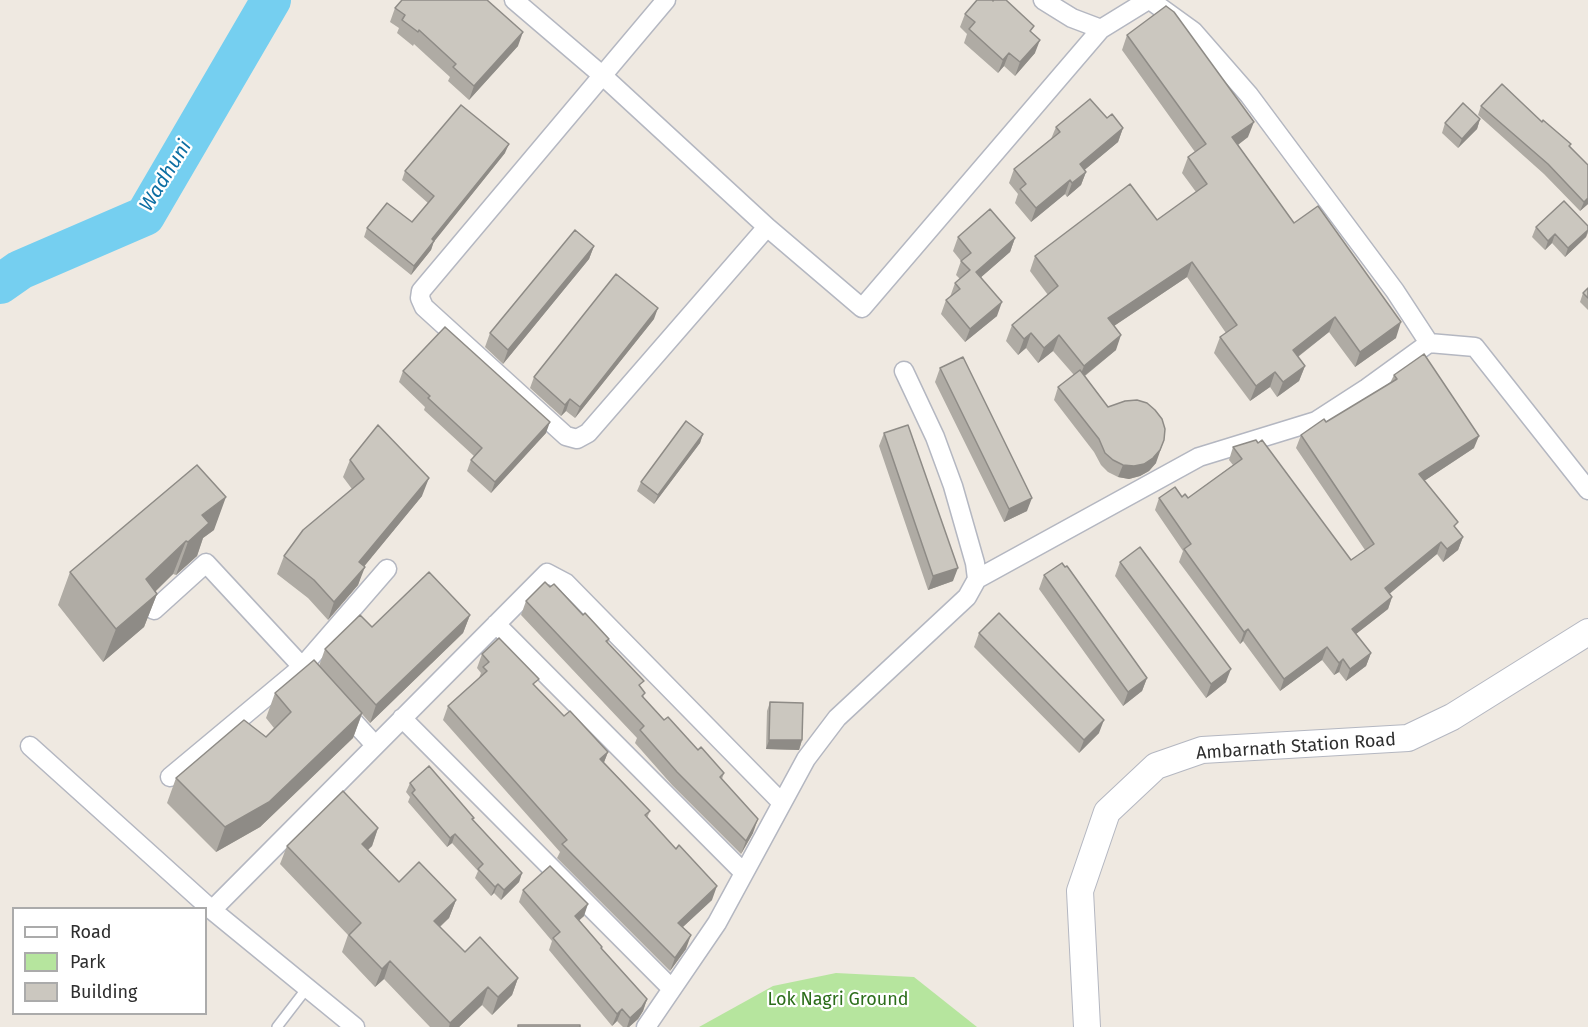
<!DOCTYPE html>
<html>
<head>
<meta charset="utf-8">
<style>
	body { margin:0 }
	#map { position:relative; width:1588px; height:1027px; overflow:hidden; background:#efe9e1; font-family:"Fira Sans",sans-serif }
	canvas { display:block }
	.legend { position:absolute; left:12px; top:907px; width:195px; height:108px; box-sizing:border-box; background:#fff; border:2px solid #ababab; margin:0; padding:8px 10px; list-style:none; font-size:18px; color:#2e2e2e }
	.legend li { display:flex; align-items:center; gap:12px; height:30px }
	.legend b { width:30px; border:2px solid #ababab }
</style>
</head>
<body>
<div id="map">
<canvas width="1588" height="1027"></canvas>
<ul class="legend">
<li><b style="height:8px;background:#fff"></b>Road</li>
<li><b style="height:16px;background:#b6e59e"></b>Park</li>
<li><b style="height:16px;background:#cbc7bf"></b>Building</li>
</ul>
</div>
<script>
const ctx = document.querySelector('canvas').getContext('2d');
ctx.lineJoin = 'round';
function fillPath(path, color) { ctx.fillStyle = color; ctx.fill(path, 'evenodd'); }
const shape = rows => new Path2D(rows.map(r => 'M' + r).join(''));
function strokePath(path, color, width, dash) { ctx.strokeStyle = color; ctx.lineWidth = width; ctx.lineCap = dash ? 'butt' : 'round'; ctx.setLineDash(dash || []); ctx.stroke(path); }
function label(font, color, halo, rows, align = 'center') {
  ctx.font = font + ' "Fira Sans",sans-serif'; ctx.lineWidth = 4.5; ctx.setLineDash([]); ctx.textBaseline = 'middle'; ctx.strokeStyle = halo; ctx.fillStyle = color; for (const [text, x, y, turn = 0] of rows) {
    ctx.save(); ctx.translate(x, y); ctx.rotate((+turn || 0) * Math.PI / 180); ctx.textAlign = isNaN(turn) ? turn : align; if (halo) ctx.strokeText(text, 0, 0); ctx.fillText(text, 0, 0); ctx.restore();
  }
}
fillPath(shape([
	[836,973,914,977,977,1027,699,1027,773,986]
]), '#b6e59e');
strokePath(shape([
	[0,284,20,270,145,216,271,0]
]), '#75cff0', 40);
const lane = shape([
	[277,1027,307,988]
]);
const street = shape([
	[514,0,603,76,767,227,862,308,1101,29],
	[666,0,421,291,420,298,424,307,566,436,577,439,588,433,767,227],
	[1043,0,1072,18,1101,29,1148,0],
	[1150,0,1193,31,1249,95,1395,291,1429,343,1475,347,1588,490],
	[977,579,1199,457,1316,421,1367,388,1429,343],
	[154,610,206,563,321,687],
	[496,624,744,873],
	[342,709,375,745],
	[402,718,672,989],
	[30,746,212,910,355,1027],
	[170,777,302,667,387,569],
	[212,910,547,573,566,583,782,803],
	[646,1027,717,923,806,759,837,718,967,597,977,579,975,563,953,486,935,437,904,371]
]);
const secondary = shape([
	[1087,1027,1080,891,1107,812,1156,766,1202,750,1408,738,1452,717,1588,632]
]);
strokePath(lane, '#b4b7c1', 12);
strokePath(street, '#b4b7c1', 21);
strokePath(secondary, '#b4b7c1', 28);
strokePath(lane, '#fff', 9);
strokePath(street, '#fff', 18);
strokePath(secondary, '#fff', 26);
fillPath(shape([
	[395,8,518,46,469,100,448,81,450,77,414,44,413,46,397,33,399,28,390,22],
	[965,14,1032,33,1035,53,1015,76,1004,66,998,73,964,43,967,34,960,27],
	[1127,35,1248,137,1238,145,1294,223,1396,338,1355,367,1329,332,1298,357,1305,366,1299,381,1277,397,1270,387,1250,401,1214,353,1220,337,1226,333,1187,277,1114,326,1116,350,1085,376,1108,407,1156,463,1149,471,1140,476,1129,479,1118,477,1108,472,1101,465,1094,452,1054,400,1058,387,1074,375,1053,351,1038,363,1026,348,1018,355,1006,341,1012,325,1048,295,1030,271,1035,256,1157,220,1196,192,1182,173,1188,157,1195,152,1122,50],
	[1481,106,1542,122,1570,146,1588,165,1588,204,1580,211,1544,174,1478,115],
	[1107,118,1123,128,1118,142,1084,170,1086,172,1081,185,1067,197,1065,194,1031,222,1015,203,1018,194,1009,183,1014,169,1051,139,1056,127],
	[1480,119,1477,129,1458,148,1442,133,1445,123],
	[505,153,434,241,431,250,411,275,364,237,367,228,412,222,428,203,402,180,405,171],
	[1588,226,1588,233,1586,237,1565,257,1552,243,1545,250,1532,237,1536,227],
	[958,237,1015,238,1010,252,981,277,997,316,965,342,941,314,946,300,950,297,955,283,960,279,956,275,961,261,953,251],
	[594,246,589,259,503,364,485,347,490,333],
	[1588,288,1588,310,1580,302,1583,293],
	[654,319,575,418,566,411,561,416,530,388,534,377],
	[940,368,1027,511,1004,522,935,382],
	[403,371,546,433,491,493,467,471,471,460,474,456,424,410,425,407,399,382],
	[1394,375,1474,448,1424,481,1455,528,1463,537,1458,550,1443,562,1437,554,1389,593,1392,597,1388,609,1356,634,1371,653,1366,666,1346,681,1339,672,1334,675,1322,660,1280,691,1243,641,1240,644,1179,562,1183,551,1155,510,1159,498,1182,497,1188,498,1233,465,1229,460,1233,447,1351,560,1365,550,1296,448,1301,435,1326,422,1390,383],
	[884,433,953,581,928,590,879,446],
	[703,434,700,443,654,504,637,491,641,482],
	[350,460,422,496,364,566,358,585,328,620,308,598,277,574,284,556,352,489,343,477],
	[214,530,203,538,197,556,176,575,173,574,155,592,157,594,144,627,103,662,58,605,70,572],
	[1120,562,1226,682,1206,698,1115,576],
	[1044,575,1147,678,1142,691,1123,706,1039,589],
	[526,601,583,615,609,639,608,643,641,688,644,698,664,720,724,773,722,779,753,833,741,854,672,785,635,743,637,738,521,615],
	[470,615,463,633,370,723,362,714,353,738,260,827,216,852,167,803,176,778,266,737,274,728,266,718,275,693,319,666,325,649,372,627],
	[979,633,1099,733,1079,753,974,647],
	[482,654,536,687,564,716,608,752,604,762,650,811,647,818,712,900,683,927,686,949,670,971,557,858,560,852,443,720,448,706,479,678,481,673,477,668],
	[770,702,802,740,799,750,766,749,767,711],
	[410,783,473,820,522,873,519,882,501,900,494,893,491,896,475,878,478,871,452,843,447,847,408,802,410,797,406,792],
	[378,828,372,846,368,850,399,882,456,900,449,918,440,927,465,952,518,978,512,995,492,1015,482,1005,459,1027,430,1027,384,979,375,987,342,952,348,935,280,864,287,846],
	[523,890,584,916,579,920,602,947,602,949,647,999,643,1011,638,1019,629,1027,623,1027,617,1021,612,1026,549,950,552,941,519,902]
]), '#afaba4');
fillPath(shape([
	[523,32,518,46,469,100,474,86],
	[1040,40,1035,53,1015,76,1020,62],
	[1009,53,1004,66,998,73,1003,60],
	[1480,119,1477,129,1458,148,1462,139],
	[1254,122,1248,137,1227,153,1232,137],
	[1123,128,1118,142,1075,178,1080,164],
	[509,144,505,153,429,248,432,239],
	[1086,172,1081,185,1067,197,1072,183],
	[1070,180,1065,194,1031,222,1036,208],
	[1588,198,1588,204,1580,211,1584,202],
	[1588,230,1586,237,1565,257,1568,248],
	[1555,234,1552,243,1545,250,1548,241],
	[1015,238,1010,252,971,286,976,272],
	[434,241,431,250,411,275,414,266],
	[594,246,589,259,503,364,508,350],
	[1192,262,1187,277,1102,334,1108,318],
	[1002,302,997,316,965,342,970,329],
	[658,308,654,319,575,418,580,407],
	[1335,317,1329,332,1287,365,1293,350],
	[1401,322,1396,338,1355,367,1360,352],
	[1031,333,1026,348,1018,355,1024,339],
	[1059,335,1053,351,1038,363,1044,348],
	[1121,335,1116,350,1078,381,1084,366],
	[1305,366,1299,381,1277,397,1283,382],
	[1275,372,1270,387,1250,401,1256,386],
	[570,399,566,411,561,416,565,405],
	[550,422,546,433,491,493,495,482],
	[703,434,700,443,654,504,658,495],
	[1479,436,1474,448,1415,487,1419,474],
	[1164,440,1156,463,1149,471,1140,476,1129,479,1118,477,1123,465],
	[429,478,422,496,353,580,359,562],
	[226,497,214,530,203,538,197,556,176,575,188,542,202,515],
	[1032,498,1027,511,1004,522,1009,509],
	[1463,537,1458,550,1443,562,1447,549],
	[186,541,173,574,134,612,146,579],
	[1441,542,1437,554,1381,601,1385,588],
	[365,567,358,585,328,620,334,602],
	[958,568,953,581,928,590,933,576],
	[157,594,144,627,103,662,116,629],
	[1392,597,1388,609,1347,641,1352,629],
	[470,615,463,633,370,723,376,705],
	[1248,629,1243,641,1240,644,1244,632],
	[1327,647,1322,660,1280,691,1284,679],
	[1371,653,1366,666,1346,681,1350,669],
	[1343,659,1339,672,1334,675,1339,663],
	[1231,669,1226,682,1206,698,1211,684],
	[1147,678,1142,691,1123,706,1128,692],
	[362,713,353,738,260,827,216,852,225,827],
	[1104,720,1099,733,1079,753,1084,740],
	[769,740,802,740,799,750,766,749],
	[608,752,603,765,600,759],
	[758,819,753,833,741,854,746,841],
	[378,828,372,846,356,861,362,844],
	[455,834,452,843,447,847,450,838],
	[522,873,519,882,501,900,504,890],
	[498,884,494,893,491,896,495,887],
	[717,886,712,900,673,936,678,923],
	[456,900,449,918,427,938,434,921],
	[588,904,584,916,571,928,575,916],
	[691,935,686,949,670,971,675,958],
	[390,961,384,979,375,987,382,969],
	[518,978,512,995,492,1015,498,997],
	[488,987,482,1005,459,1027,449,1027,450,1023],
	[647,999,643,1011,638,1019,629,1027,627,1027,630,1018],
	[622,1009,617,1021,612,1026,617,1014]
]), '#8e8b86');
const building = shape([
	[402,0,487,0,523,32,474,86,453,67,456,64,419,30,418,32,402,20,405,15,395,8,402,0],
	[977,0,992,0,993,1,994,0,1006,0,1034,26,1030,31,1040,40,1020,62,1009,53,1003,60,969,29,975,22,965,14,977,0],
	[1166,6,1174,12,1254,122,1232,137,1294,223,1318,206,1401,322,1360,352,1335,317,1293,350,1305,366,1283,382,1275,372,1256,386,1220,337,1237,325,1192,262,1108,318,1121,335,1084,366,1059,335,1044,348,1031,333,1024,339,1012,325,1058,286,1035,256,1130,184,1157,220,1207,184,1188,157,1206,144,1127,35,1166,6],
	[1502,84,1542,122,1543,120,1571,144,1569,146,1588,165,1588,198,1584,202,1548,164,1481,106,1502,84],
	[1090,99,1107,118,1112,114,1123,128,1080,164,1086,172,1072,183,1070,180,1036,208,1020,189,1026,184,1014,169,1060,132,1056,127,1090,99],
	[1463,103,1480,119,1462,139,1445,123,1463,103],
	[461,105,509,144,432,239,434,241,414,266,367,228,387,203,412,222,434,196,405,171,461,105],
	[1564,201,1588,226,1588,230,1568,248,1555,234,1548,241,1536,227,1564,201],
	[990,209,1015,238,976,272,1002,302,970,329,946,300,960,289,955,283,970,270,961,261,971,253,958,237,990,209],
	[575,230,594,246,508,350,490,333,575,230],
	[616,274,658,308,580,407,570,399,565,405,534,377,616,274],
	[1588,288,1588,298,1583,293,1588,288],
	[445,327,550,422,495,482,471,460,482,448,428,398,430,396,403,371,445,327],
	[1424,354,1479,436,1419,474,1458,522,1454,526,1463,537,1447,549,1441,542,1385,588,1392,597,1352,629,1371,653,1350,669,1343,659,1339,663,1327,647,1284,679,1248,629,1244,632,1184,549,1191,544,1159,498,1175,487,1182,497,1185,494,1188,498,1242,459,1233,447,1256,440,1258,443,1262,440,1351,560,1374,544,1301,435,1324,419,1326,422,1397,379,1394,375,1424,354],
	[963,357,1032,498,1009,509,940,368,963,357],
	[1080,370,1108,407,1125,401,1137,400,1147,403,1155,410,1162,419,1165,429,1164,440,1160,450,1153,458,1144,464,1134,466,1123,465,1113,460,1105,453,1099,439,1058,387,1080,370],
	[686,421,703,434,658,495,641,482,686,421],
	[378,425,429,478,359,562,365,567,334,602,314,580,284,556,303,530,364,479,350,460,378,425],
	[908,425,958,568,933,576,884,433,908,425],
	[197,465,226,497,202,515,209,523,188,542,186,541,146,579,157,594,116,629,70,572,197,465],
	[1140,547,1231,669,1211,684,1120,562,1140,547],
	[1062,563,1065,567,1067,566,1147,678,1128,692,1044,575,1062,563],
	[429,572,470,615,376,705,325,649,360,615,372,627,429,572],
	[545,582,550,587,554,584,583,615,585,613,609,639,606,641,644,681,639,685,645,693,642,696,664,720,668,717,698,750,701,747,724,773,720,777,758,819,746,841,677,772,640,730,644,726,526,601,545,582],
	[999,613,1104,720,1084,740,979,633,999,613],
	[499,638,539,679,533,684,564,716,570,711,608,752,600,759,650,811,645,815,676,849,679,845,717,886,678,923,691,935,675,958,562,844,567,840,448,706,487,671,483,667,489,662,482,654,499,638],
	[314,660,362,713,269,802,225,827,176,778,244,720,266,737,291,712,275,693,314,660],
	[770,702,803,703,802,740,769,740,770,702],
	[429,766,474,818,472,819,522,873,504,890,498,884,495,887,478,869,483,864,455,834,450,838,412,793,415,790,410,783,429,766],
	[343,791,378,828,362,844,399,882,419,862,456,900,434,921,465,952,480,937,518,978,498,997,488,987,450,1023,390,961,382,969,349,935,361,923,287,846,343,791],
	[550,866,588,904,575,916,602,947,601,948,647,999,642,1007,630,1018,622,1009,617,1014,553,938,560,932,523,890,550,866],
	[518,1025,580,1025,580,1027,518,1027,518,1025]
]);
fillPath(building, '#cbc7bf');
strokePath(building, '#8e8b86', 1.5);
label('18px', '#2e2e2e', '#fff', [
	["Ambarnath Station Road",1296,747,-4]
]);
label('18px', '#2c6e1b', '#fff', [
	["Lok Nagri Ground",838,1000]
]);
label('italic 20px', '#0d6fa3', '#fff', [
	["Wadhuni",166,176,-58]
]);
</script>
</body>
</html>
